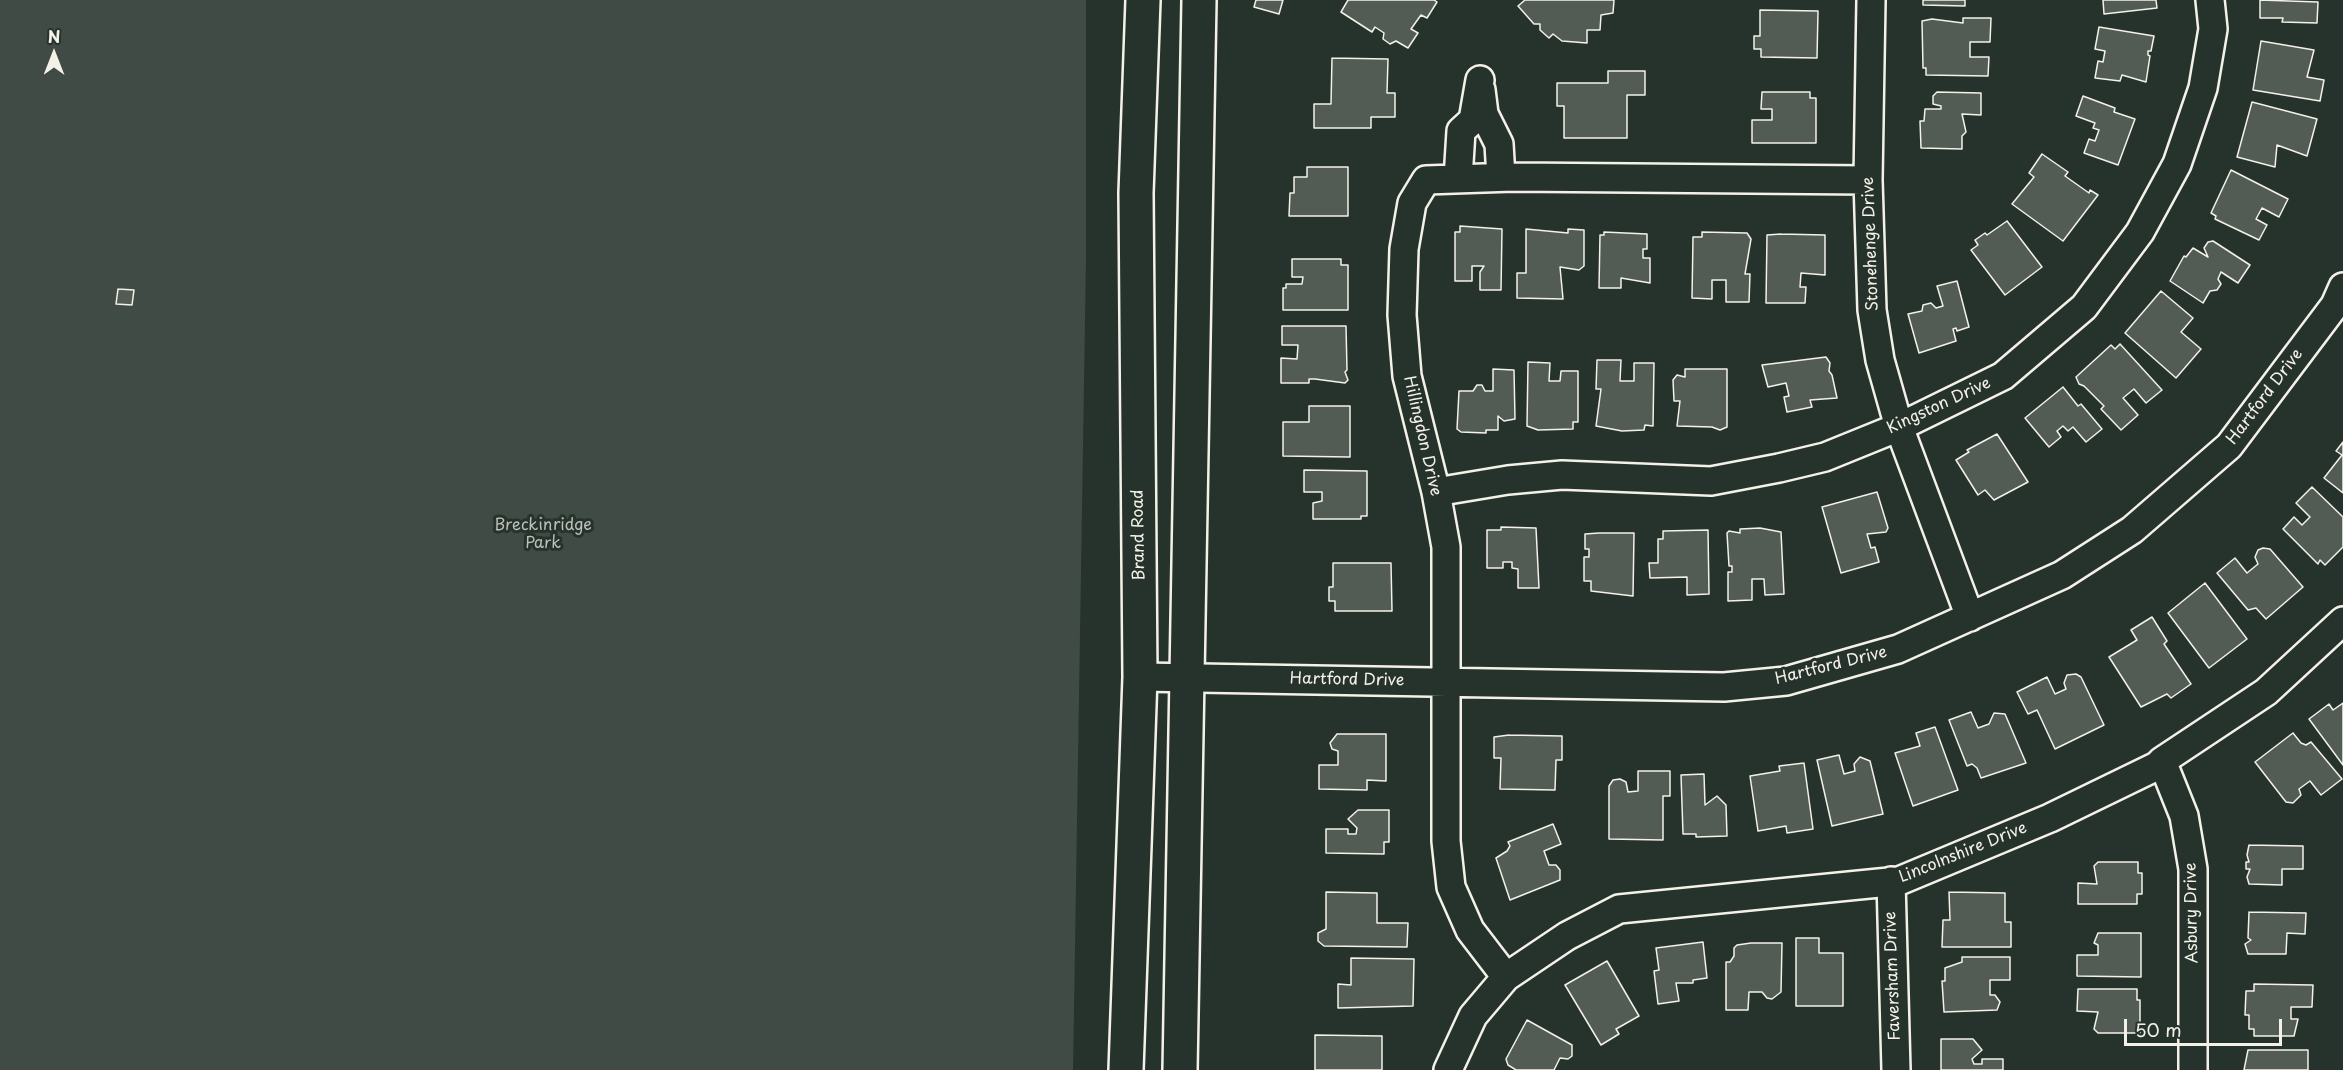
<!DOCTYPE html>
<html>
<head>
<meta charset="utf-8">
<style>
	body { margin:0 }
	#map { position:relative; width:2343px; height:1070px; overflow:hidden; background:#26332d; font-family:"Playpen Sans",sans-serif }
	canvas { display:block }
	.north { position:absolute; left:24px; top:24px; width:60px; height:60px; -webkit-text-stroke:4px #26332d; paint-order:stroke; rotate:0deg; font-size:16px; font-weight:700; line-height:24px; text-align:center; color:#f4f1e8 }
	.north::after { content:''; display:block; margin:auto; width:21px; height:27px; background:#f4f1e8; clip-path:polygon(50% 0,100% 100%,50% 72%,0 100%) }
	.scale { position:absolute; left:2124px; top:1019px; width:158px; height:27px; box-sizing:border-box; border:3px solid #f4f1e8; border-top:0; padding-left:8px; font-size:18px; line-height:21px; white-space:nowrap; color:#f4f1e8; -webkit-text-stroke:4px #26332d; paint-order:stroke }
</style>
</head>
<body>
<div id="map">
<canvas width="2343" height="1070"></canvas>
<div class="north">N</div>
<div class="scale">50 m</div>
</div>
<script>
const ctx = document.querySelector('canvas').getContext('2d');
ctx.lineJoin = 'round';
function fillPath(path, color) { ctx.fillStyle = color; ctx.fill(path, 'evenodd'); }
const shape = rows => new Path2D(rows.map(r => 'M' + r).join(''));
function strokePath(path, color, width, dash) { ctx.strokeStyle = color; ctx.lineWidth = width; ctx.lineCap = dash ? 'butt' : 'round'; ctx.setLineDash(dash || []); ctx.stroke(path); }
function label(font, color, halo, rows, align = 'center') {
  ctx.font = font + ' "Playpen Sans",sans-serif'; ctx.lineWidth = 6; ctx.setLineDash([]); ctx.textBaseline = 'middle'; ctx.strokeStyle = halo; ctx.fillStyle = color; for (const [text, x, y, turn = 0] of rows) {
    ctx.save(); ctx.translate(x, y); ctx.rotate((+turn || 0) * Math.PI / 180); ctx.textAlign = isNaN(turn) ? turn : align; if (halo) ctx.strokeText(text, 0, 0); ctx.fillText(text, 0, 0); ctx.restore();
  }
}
fillPath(shape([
	[0,0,1086,0,1086,258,1073,1070,0,1070]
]), '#414b45');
const building = shape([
	[1256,0,1283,0,1279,14,1254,7,1256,0],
	[1348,0,1434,0,1437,2,1427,18,1421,15,1411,29,1418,33,1408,48,1396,41,1390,44,1383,39,1384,33,1375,27,1372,32,1341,12,1348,0],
	[1525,0,1614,0,1613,13,1601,15,1600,30,1587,30,1587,43,1562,41,1553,34,1549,38,1540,30,1540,24,1534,24,1518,6,1525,0],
	[1923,0,1965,0,1965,6,1923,5,1923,0],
	[2103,0,2156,0,2157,8,2104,14,2103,0],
	[2260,0,2318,2,2317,23,2282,22,2283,18,2260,18,2260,0],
	[1760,10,1818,11,1817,58,1761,57,1761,49,1754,49,1754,36,1760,36,1760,10],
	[1963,18,1991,18,1990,42,1970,42,1970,57,1989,57,1988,76,1926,75,1926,68,1923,68,1922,21,1932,19,1963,23,1963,18],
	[2099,27,2154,36,2151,51,2148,51,2148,55,2150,56,2146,82,2122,75,2120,81,2095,78,2098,61,2103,62,2105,51,2095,49,2099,27],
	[2261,41,2314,50,2307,77,2324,80,2320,101,2253,90,2261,41],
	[1332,58,1388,59,1387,93,1395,93,1395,117,1371,117,1371,128,1314,128,1314,104,1331,104,1332,58],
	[1608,71,1645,71,1645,95,1627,95,1627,138,1564,138,1564,106,1557,106,1557,83,1608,83,1608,71],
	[1762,92,1810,92,1810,98,1816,98,1816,143,1752,143,1752,120,1772,120,1772,109,1761,109,1762,92],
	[1937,92,1981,93,1981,115,1962,114,1966,132,1962,136,1962,149,1921,148,1920,121,1924,121,1925,109,1941,109,1941,106,1933,104,1933,96,1937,92],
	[2083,96,2115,108,2114,112,2135,119,2118,165,2084,153,2089,139,2095,141,2099,130,2093,128,2095,123,2076,116,2083,96],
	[2252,102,2317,119,2307,156,2277,145,2275,167,2237,157,2252,102],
	[2042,154,2068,172,2065,176,2089,193,2090,190,2098,195,2063,241,2012,204,2034,177,2029,173,2042,154],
	[1307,167,1348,167,1348,216,1289,216,1290,193,1294,193,1294,177,1307,177,1307,167],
	[2231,170,2288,199,2279,217,2262,208,2256,219,2267,225,2259,240,2215,219,2216,216,2211,213,2231,170],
	[2007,221,2042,267,2005,295,1971,250,1978,245,1975,240,1985,233,1987,235,2007,221],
	[1460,226,1502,229,1501,290,1480,290,1480,272,1484,266,1472,266,1472,281,1455,281,1455,232,1460,232,1460,226],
	[1526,229,1568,233,1568,229,1584,230,1584,266,1579,270,1560,267,1563,299,1517,298,1517,273,1526,273,1526,229],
	[1604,232,1647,234,1647,249,1643,249,1643,258,1650,258,1650,283,1621,278,1621,288,1599,288,1600,235,1604,235,1604,232],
	[1702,232,1747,233,1751,239,1745,274,1750,274,1749,302,1726,302,1726,280,1712,280,1712,299,1692,298,1693,237,1702,237,1702,232],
	[1781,234,1825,235,1825,275,1801,273,1800,287,1806,287,1805,303,1766,303,1767,235,1781,234],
	[2213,241,2250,265,2238,283,2221,272,2218,279,2221,284,2217,290,2210,291,2203,303,2170,281,2184,256,2186,257,2193,248,2208,257,2204,248,2208,242,2213,241],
	[1292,259,1341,259,1341,265,1348,265,1348,310,1283,310,1283,288,1286,288,1286,284,1302,284,1303,277,1292,277,1292,259],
	[1957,281,1969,327,1957,331,1956,328,1953,329,1956,341,1919,353,1908,314,1922,311,1923,305,1931,303,1936,308,1943,306,1937,286,1957,281],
	[118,289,134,290,132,305,116,304,118,289],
	[2161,291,2193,318,2181,332,2201,349,2176,378,2125,333,2161,291],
	[1282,326,1346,326,1347,370,1345,372,1348,380,1345,383,1315,379,1309,379,1309,383,1281,383,1281,358,1297,359,1298,345,1282,345,1282,326],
	[2120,344,2162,390,2146,403,2134,389,2123,398,2138,415,2121,430,2101,409,2104,406,2084,386,2079,384,2076,377,2111,345,2115,349,2120,344],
	[1826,357,1830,363,1829,371,1832,375,1837,398,1810,400,1812,407,1787,412,1784,397,1789,396,1786,383,1768,387,1762,365,1826,357],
	[1597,360,1621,360,1620,381,1634,381,1634,363,1654,363,1653,426,1645,425,1644,430,1622,431,1596,426,1601,389,1596,389,1597,360],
	[1528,362,1550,363,1549,381,1560,381,1561,371,1578,371,1578,422,1573,422,1573,429,1538,430,1527,426,1528,362],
	[1493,369,1514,370,1515,419,1504,421,1498,416,1498,430,1486,430,1486,433,1461,432,1457,429,1459,391,1473,391,1477,385,1482,385,1485,391,1493,391,1493,369],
	[1685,369,1727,369,1727,427,1720,430,1712,427,1677,426,1680,401,1674,401,1673,380,1677,375,1685,377,1685,369],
	[2063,387,2078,406,2081,404,2102,429,2086,442,2073,427,2068,431,2063,426,2057,431,2061,437,2049,447,2025,418,2063,387],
	[1309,406,1350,406,1350,457,1283,456,1283,422,1309,422,1309,406],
	[1997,434,2028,482,1994,500,1985,490,1978,495,1956,460,1969,452,1967,450,1997,434],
	[2343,442,2343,493,2324,478,2342,455,2336,451,2343,442],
	[1304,470,1367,471,1367,516,1361,516,1361,519,1313,519,1313,503,1322,501,1322,492,1304,492,1304,470],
	[2312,487,2343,517,2343,547,2325,565,2320,560,2318,564,2283,529,2294,517,2302,525,2310,517,2296,503,2312,487],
	[1877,492,1888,528,1886,532,1867,534,1871,548,1875,547,1879,562,1841,573,1822,507,1877,492],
	[1501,527,1536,528,1539,588,1518,588,1518,569,1512,568,1512,562,1503,562,1503,568,1487,568,1487,530,1501,530,1501,527],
	[1740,529,1760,528,1781,532,1784,594,1765,595,1764,579,1752,579,1752,600,1728,601,1728,572,1732,572,1732,566,1729,566,1727,533,1729,531,1740,533,1740,529],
	[1708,530,1709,594,1687,595,1687,577,1650,578,1649,563,1658,563,1658,539,1663,539,1663,531,1708,530],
	[1599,533,1634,533,1633,596,1591,591,1591,581,1584,581,1584,557,1589,557,1589,549,1585,549,1585,534,1599,533],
	[2263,548,2270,549,2303,587,2266,619,2256,608,2248,610,2217,573,2235,558,2247,573,2258,564,2255,557,2258,550,2263,548],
	[1333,563,1391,563,1392,611,1335,611,1335,601,1329,601,1329,587,1333,587,1333,563],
	[2205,583,2247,639,2209,668,2168,613,2205,583],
	[2152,617,2167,641,2164,644,2191,684,2171,698,2167,694,2141,707,2109,657,2137,640,2131,630,2152,617],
	[2076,674,2081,677,2104,725,2055,749,2037,710,2028,714,2017,692,2047,677,2055,694,2066,689,2064,683,2067,675,2076,674],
	[2343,703,2343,765,2309,719,2329,704,2333,710,2343,703],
	[1971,712,1978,728,1989,724,1994,713,2005,714,2026,763,1981,778,1977,768,1972,764,1967,766,1949,720,1971,712],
	[1935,727,1958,790,1913,806,1895,753,1920,746,1916,733,1935,727],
	[2293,733,2301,743,2306,745,2311,742,2342,779,2321,795,2310,781,2299,789,2301,795,2293,803,2286,802,2255,762,2293,733],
	[1337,734,1386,734,1386,781,1367,780,1367,790,1319,789,1319,765,1338,765,1338,751,1332,749,1330,743,1337,734],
	[1509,735,1562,736,1562,760,1556,760,1555,790,1500,789,1501,758,1494,758,1494,737,1509,735],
	[1839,755,1844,774,1855,771,1854,764,1860,757,1870,761,1883,814,1832,826,1817,760,1839,755],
	[1804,763,1813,829,1787,833,1786,826,1758,831,1750,776,1780,771,1779,766,1804,763],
	[1638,771,1670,771,1670,796,1663,796,1663,840,1609,839,1609,786,1613,780,1620,779,1626,782,1628,792,1638,791,1638,771],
	[1704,774,1705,805,1717,796,1726,805,1727,836,1696,837,1696,834,1683,834,1681,775,1704,774],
	[1358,810,1389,810,1389,842,1384,842,1384,854,1326,853,1326,829,1348,829,1348,834,1356,834,1357,828,1348,819,1358,810],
	[1553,824,1561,844,1544,851,1549,865,1556,865,1560,870,1560,880,1510,900,1496,858,1507,851,1510,846,1508,842,1553,824],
	[2249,845,2303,846,2303,869,2282,869,2282,885,2249,884,2247,877,2250,869,2246,869,2246,862,2249,862,2247,855,2249,845],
	[2098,862,2138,862,2138,873,2142,873,2142,894,2137,894,2137,904,2078,904,2078,883,2097,884,2094,866,2098,862],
	[1326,892,1377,893,1377,923,1408,923,1407,947,1324,946,1318,941,1318,933,1326,929,1326,892],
	[1949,892,2005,893,2005,922,2011,922,2011,947,1942,947,1943,920,1950,920,1949,892],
	[2249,912,2306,913,2305,934,2287,933,2286,954,2248,954,2245,944,2251,940,2248,938,2249,912],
	[2098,933,2141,933,2141,977,2077,976,2077,955,2098,955,2098,945,2094,943,2098,933],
	[1796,938,1819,938,1819,953,1843,953,1843,1006,1796,1006,1796,938],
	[1703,942,1707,978,1693,980,1693,983,1676,983,1679,1001,1658,1004,1654,971,1659,970,1656,948,1703,942],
	[1751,943,1782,943,1781,992,1772,999,1767,998,1762,992,1749,992,1748,1010,1726,1010,1726,962,1730,962,1734,956,1734,948,1737,945,1751,943],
	[1962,957,2010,957,2010,980,1990,980,1990,995,1995,995,2000,1002,1997,1010,1944,1012,1942,981,1945,981,1945,968,1962,962,1962,957],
	[1351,958,1414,959,1413,1006,1338,1008,1338,984,1351,985,1351,958],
	[1607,961,1639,1016,1616,1029,1619,1034,1601,1045,1565,985,1607,961],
	[2254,984,2313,985,2312,1007,2291,1007,2291,1019,2298,1019,2294,1036,2254,1036,2254,1029,2249,1029,2249,1015,2245,1015,2246,991,2254,991,2254,984],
	[2078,989,2137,989,2137,1000,2140,1000,2140,1033,2098,1033,2094,1029,2098,1012,2077,1011,2078,989],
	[1527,1020,1572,1045,1572,1056,1568,1059,1560,1058,1554,1070,1516,1070,1508,1065,1506,1059,1527,1020],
	[1315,1035,1382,1036,1382,1070,1315,1070,1315,1035],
	[1941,1039,1973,1039,1982,1050,1972,1059,1974,1064,1982,1064,1982,1059,2003,1059,2003,1070,1941,1070,1941,1039],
	[2248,1050,2308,1050,2308,1070,2244,1070,2248,1050]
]);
fillPath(building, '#525c55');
strokePath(building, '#f4f1e8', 1.5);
const minor = shape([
	[1871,0,1868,180,1872,310,1880,360,1899,427,1970,617],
	[1481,90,1484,114,1499,144,1501,177],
	[1458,179,1461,131,1473,120,1480,80],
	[1436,492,1508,480,1562,475,1711,481,1779,468,1825,457,1899,427,2003,376,2084,307,2140,232,2177,164,2203,88,2213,29,2210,0],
	[1140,677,1724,687,1786,681,1898,649,2062,575,2132,530,2229,446,2335,305,2343,287],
	[2162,761,2184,816,2193,869,2193,1070],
	[1891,881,1896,1070],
	[1506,977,1470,930,1451,887,1446,841,1446,547,1436,492,1407,376,1402,315,1404,249,1412,203,1426,180,1513,177,1868,180],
	[1448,1070,1473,1016,1506,977,1567,936,1619,909,1899,881,2050,818,2157,766,2162,761,2266,692,2343,621]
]);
const major = shape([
	[1126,1070,1140,677,1136,193,1143,0],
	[1180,1070,1199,0]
]);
strokePath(minor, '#f4f1e8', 32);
strokePath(major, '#f4f1e8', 38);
strokePath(minor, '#26332d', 27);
strokePath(major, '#26332d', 33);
label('16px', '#f4f1e8', '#26332d', [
	["Stonehenge Drive",1871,244,-92],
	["Hartford Drive",2265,397,-53],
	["Kingston Drive",1939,406,-25],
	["Hillingdon Drive",1422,436,77],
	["Brand Road",1139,535,-91],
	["Hartford Drive",1831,666,-14],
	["Hartford Drive",1347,680,1],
	["Lincolnshire Drive",1963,853,-22],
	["Asbury Drive",2192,913,-91],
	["Faversham Drive",1893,976,-92]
]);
label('16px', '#bebfb7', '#26332d', [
	["Breckinridge",543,526],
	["Park",543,544]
]);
</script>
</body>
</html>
